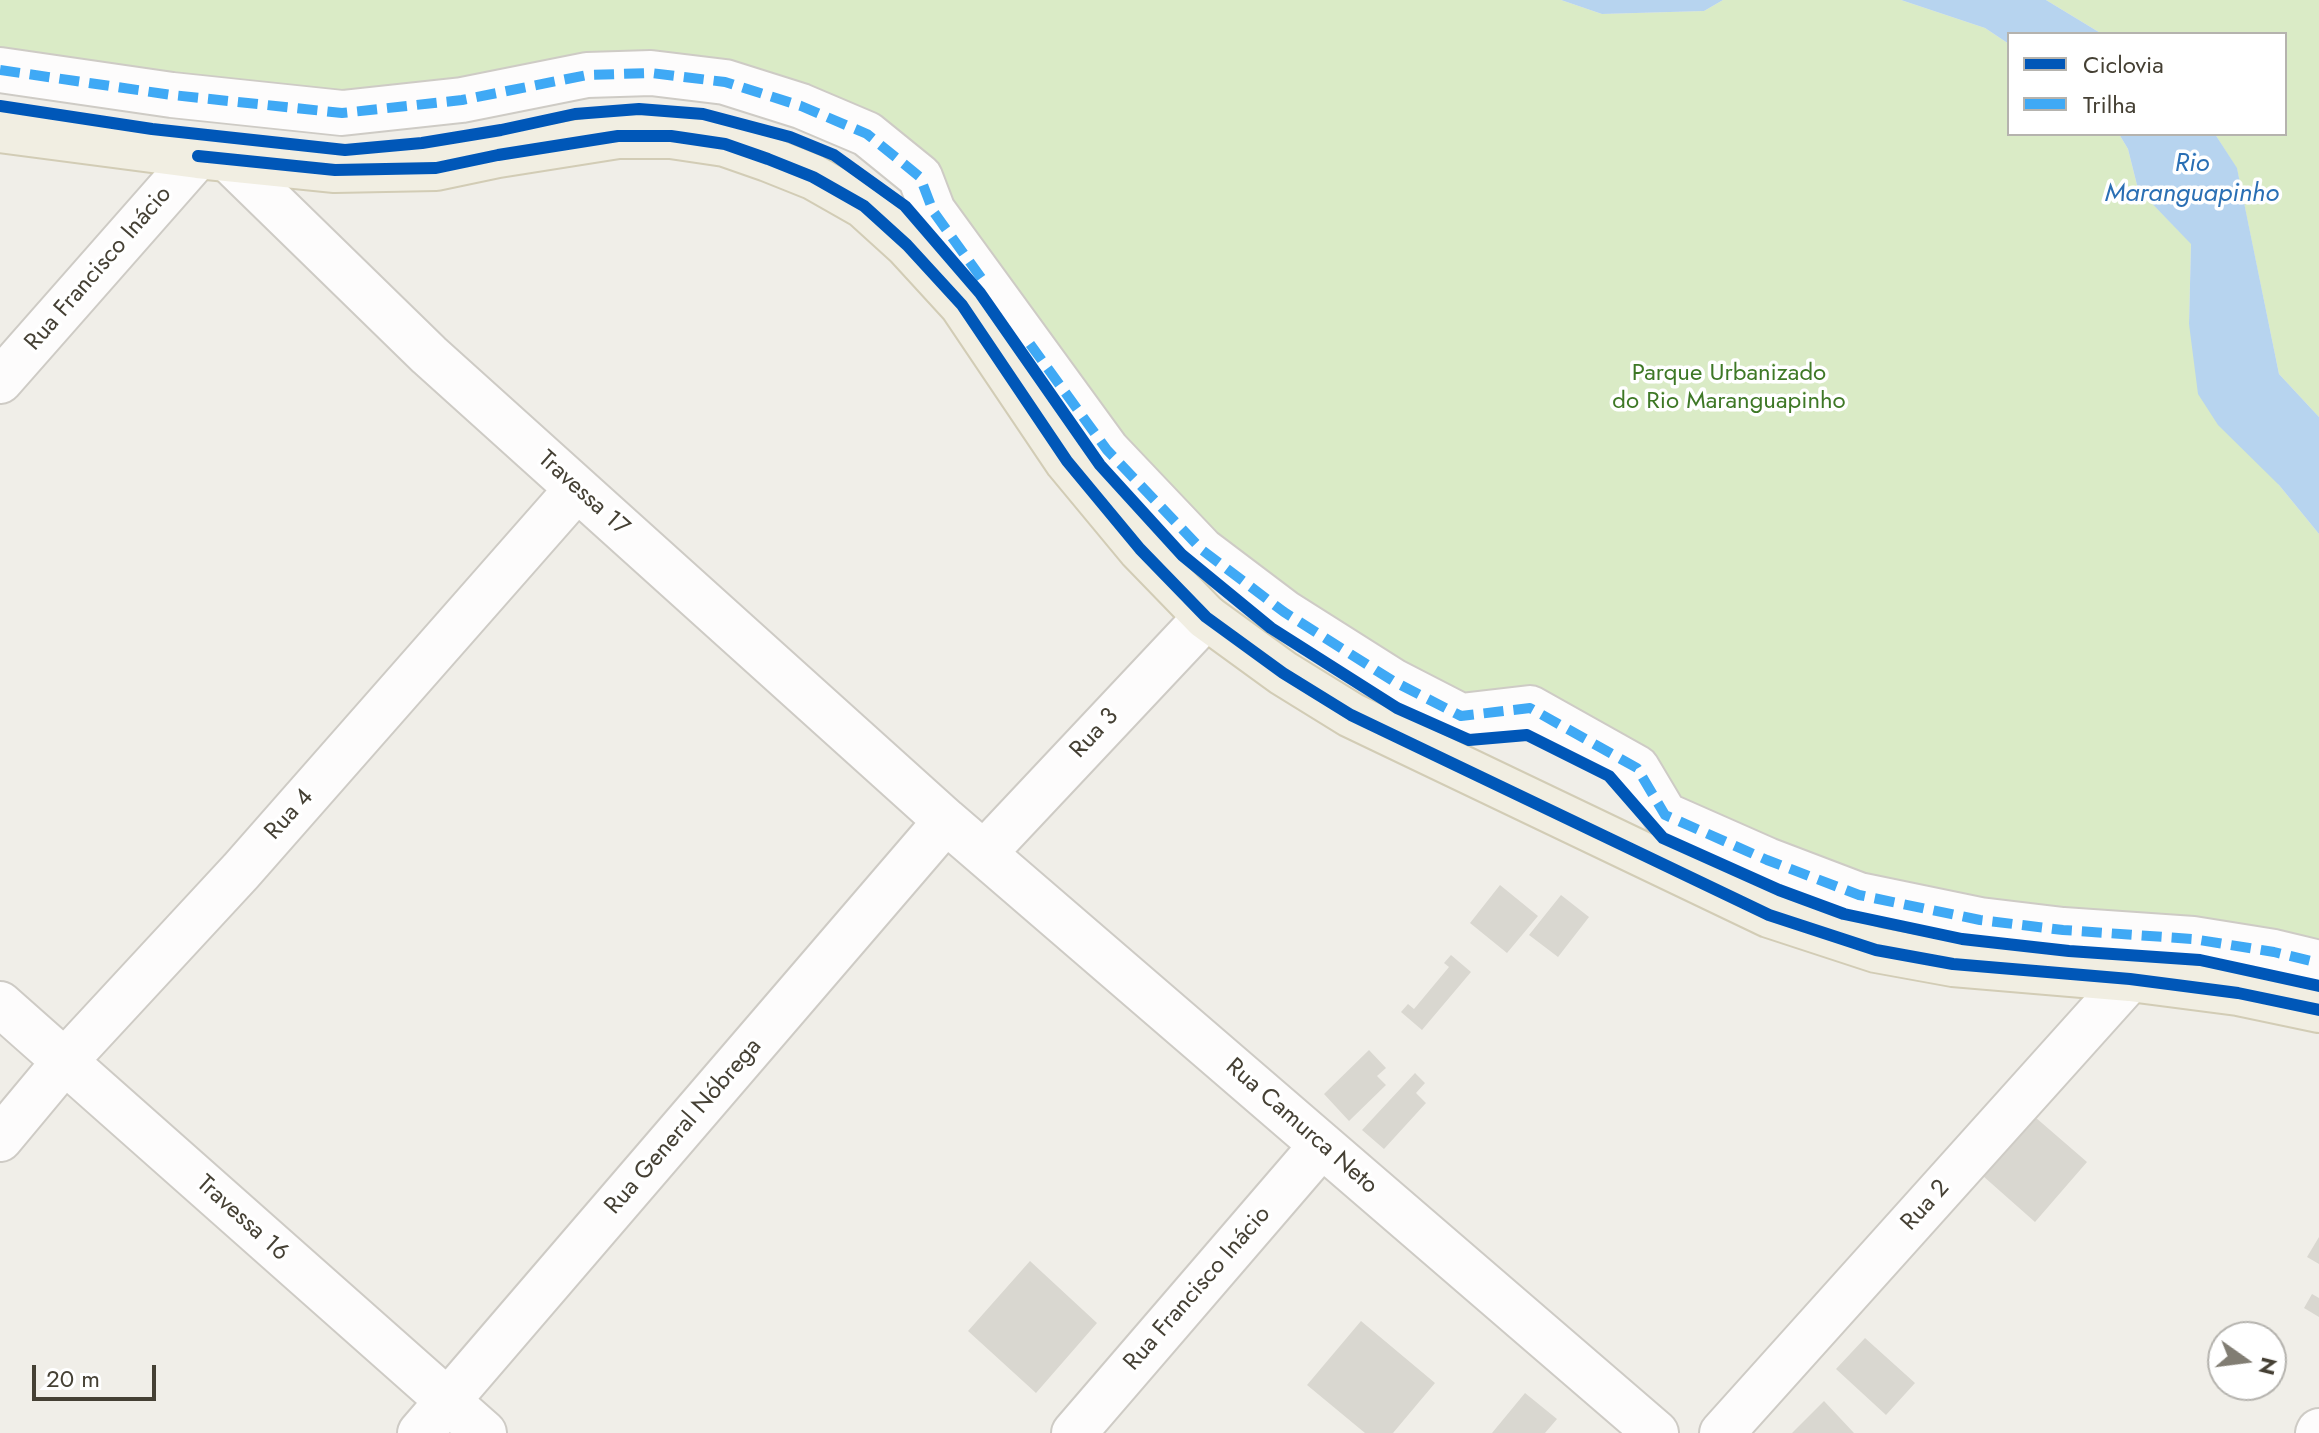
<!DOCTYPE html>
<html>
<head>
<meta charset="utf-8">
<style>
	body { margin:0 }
	#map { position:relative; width:2319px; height:1433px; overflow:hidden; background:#f0eee8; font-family:Jost,sans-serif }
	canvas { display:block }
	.legend { position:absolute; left:2007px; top:32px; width:280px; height:104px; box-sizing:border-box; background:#fff; border:2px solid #b5b3ae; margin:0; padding:10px 14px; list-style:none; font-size:24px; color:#454034 }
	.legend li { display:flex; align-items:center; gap:16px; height:40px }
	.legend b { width:40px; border:2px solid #b5b3ae }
	.north { position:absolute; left:2207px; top:1321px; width:80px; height:80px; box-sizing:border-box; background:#fff; border:2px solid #b5b3ae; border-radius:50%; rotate:104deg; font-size:22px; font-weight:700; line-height:32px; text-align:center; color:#454034 }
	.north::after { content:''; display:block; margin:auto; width:28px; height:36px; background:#817d73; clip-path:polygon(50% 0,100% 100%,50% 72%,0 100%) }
	.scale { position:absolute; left:32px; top:1365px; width:124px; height:36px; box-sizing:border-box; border:4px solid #454034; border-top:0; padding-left:10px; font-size:24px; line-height:28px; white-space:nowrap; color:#454034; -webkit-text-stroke:6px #fff; paint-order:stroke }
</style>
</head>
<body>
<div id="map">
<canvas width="2319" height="1433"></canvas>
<ul class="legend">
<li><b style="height:10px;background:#0057b8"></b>Ciclovia</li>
<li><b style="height:10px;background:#3fa9f5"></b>Trilha</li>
</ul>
<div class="north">N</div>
<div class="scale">20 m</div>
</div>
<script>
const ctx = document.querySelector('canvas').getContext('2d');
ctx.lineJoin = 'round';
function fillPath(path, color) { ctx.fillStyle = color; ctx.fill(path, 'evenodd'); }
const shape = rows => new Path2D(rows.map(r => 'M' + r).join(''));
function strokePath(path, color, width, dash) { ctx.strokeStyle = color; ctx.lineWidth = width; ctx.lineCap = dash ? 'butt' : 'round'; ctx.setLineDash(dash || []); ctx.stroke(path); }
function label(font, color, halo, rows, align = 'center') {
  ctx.font = font + ' Jost,sans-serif'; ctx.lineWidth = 7; ctx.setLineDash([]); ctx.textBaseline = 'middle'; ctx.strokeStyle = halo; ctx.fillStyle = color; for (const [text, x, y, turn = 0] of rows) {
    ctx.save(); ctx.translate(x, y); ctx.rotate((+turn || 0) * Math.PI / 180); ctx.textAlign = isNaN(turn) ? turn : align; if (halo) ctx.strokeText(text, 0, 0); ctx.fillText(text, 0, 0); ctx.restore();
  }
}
fillPath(shape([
	[0,0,1561,0,1602,14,1704,11,1723,0,1901,0,1985,28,2009,44,2009,134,2119,134,2128,149,2138,189,2191,243,2189,324,2279,485,2319,534,2319,963,1767,860,1530,708,1461,716,1202,550,920,177,725,82,462,100,0,70],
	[2046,0,2319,0,2319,417,2279,374,2237,169,2215,134,2285,134,2285,34,2102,34]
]), '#daebc6');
fillPath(shape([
	[1561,0,1723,0,1704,11,1602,14],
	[1901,0,2046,0,2102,34,2009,34,2009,44,1985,28],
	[2119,134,2215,134,2237,168,2279,374,2319,417,2319,534,2279,485,2218,425,2198,394,2189,324,2191,244,2138,189,2128,149]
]), '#b7d4ef');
fillPath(shape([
	[1500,885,1538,916,1507,953,1470,923],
	[1561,895,1589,917,1558,957,1529,935],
	[1451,955,1471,972,1422,1030,1401,1012,1408,1004,1414,1009,1449,967,1444,963],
	[1369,1050,1386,1068,1377,1076,1386,1085,1349,1121,1324,1094],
	[1415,1073,1425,1083,1416,1093,1426,1103,1384,1149,1362,1130],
	[2035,1117,2087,1162,2035,1222,1983,1176],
	[2319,1237,2319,1264,2307,1257],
	[1030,1261,1097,1323,1036,1393,968,1331],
	[2312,1294,2319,1298,2319,1317,2304,1308],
	[1361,1321,1435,1383,1393,1433,1365,1433,1307,1385],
	[1865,1338,1915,1383,1886,1415,1836,1369],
	[1525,1393,1557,1419,1545,1433,1492,1433],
	[1824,1401,1854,1433,1792,1433]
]), '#d9d7d0');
const minor = shape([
	[0,70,172,95,342,113,462,100,587,75,651,73,725,82,801,106,867,134,920,177,933,211,1107,450,1202,550,1284,612,1393,681,1461,716,1530,708,1637,768,1665,815,1767,860,1859,895,1980,920,2063,930,2193,939,2274,952,2319,963],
	[228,159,429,355,946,821,1656,1433],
	[0,381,198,156],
	[985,852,1206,617],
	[0,1004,484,1433],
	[0,1139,65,1061,241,871,577,489],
	[420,1433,946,821],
	[1074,1433,1322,1145],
	[1722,1433,2130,979],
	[2318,1433,2319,1431]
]);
const major = shape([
	[0,130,198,156,335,170,436,168,498,155,618,136,671,136,725,144,768,159,813,177,864,206,907,245,962,305,1067,461,1140,549,1206,617,1283,673,1351,715,1769,915,1876,950,1953,964,2130,979,2238,993,2319,1010]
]);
strokePath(minor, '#cecbc5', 48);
strokePath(major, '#d2ccb5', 48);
strokePath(minor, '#fdfcfc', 44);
strokePath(major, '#f1eee2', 44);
strokePath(shape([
	[0,70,172,95,342,113,462,100,587,75,651,73,725,82,801,106,867,134,920,177,933,211,987,286],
	[1030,344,1107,450,1202,550,1284,612,1393,681,1461,716,1530,708,1637,768,1665,815,1767,860,1859,895,1980,920,2063,930,2193,939,2274,952,2319,963]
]), '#3fa9f5', 10, [20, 10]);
strokePath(shape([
	[0,106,152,129,345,150,422,143,501,130,575,114,639,109,703,114,790,137,834,155,905,206,980,293,1100,465,1182,555,1271,628,1397,708,1469,740,1527,735,1609,776,1663,838,1779,890,1844,914,1962,939,2069,951,2200,960,2319,986],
	[198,156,335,170,436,168,498,155,618,136,671,136,725,144,768,159,813,177,864,206,907,245,962,305,1067,461,1140,549,1206,617,1283,673,1351,715,1769,915,1876,950,1953,964,2130,979,2238,993,2319,1010]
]), '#0057b8', 12);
label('24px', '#454034', '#fff', [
	["Rua Francisco Inácio",99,269,-49],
	["Travessa 17",583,494,42],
	["Rua 3",1095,734,-47],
	["Rua 4",290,815,-48],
	["Rua General Nóbrega",684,1127,-49],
	["Rua Camurca Neto",1301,1127,41],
	["Rua 2",1926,1206,-48],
	["Travessa 16",242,1219,42],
	["Rua Francisco Inácio",1198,1289,-49]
]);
label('24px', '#3e7826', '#fff', [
	["Parque Urbanizado",1729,374],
	["do Rio Maranguapinho",1729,402]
]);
label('italic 26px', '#2a6fb4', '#fff', [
	["Rio",2192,165],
	["Maranguapinho",2192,195]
]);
</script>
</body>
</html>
